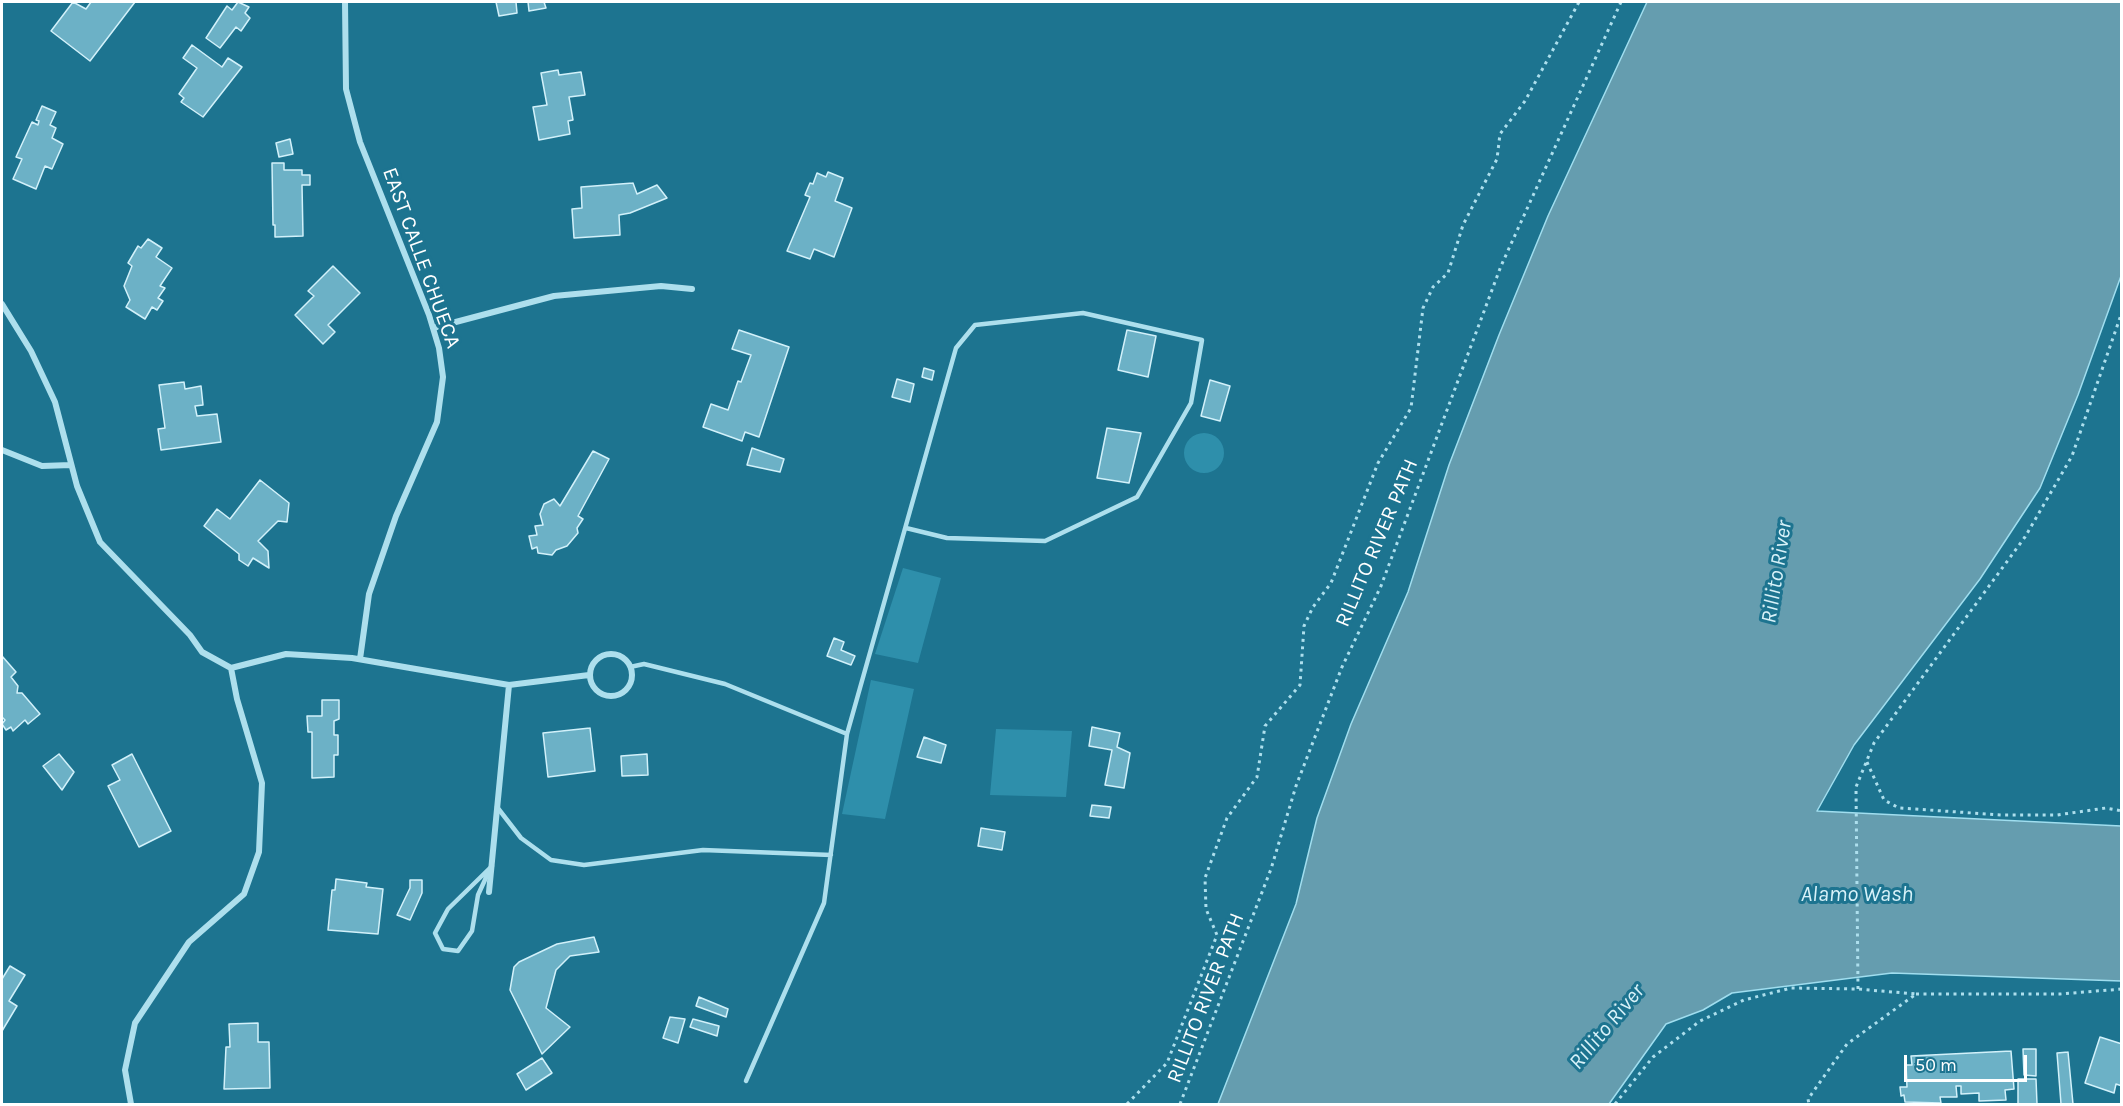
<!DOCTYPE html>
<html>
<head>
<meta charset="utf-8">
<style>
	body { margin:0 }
	#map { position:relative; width:2123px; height:1106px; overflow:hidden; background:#1d7490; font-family:Karla,sans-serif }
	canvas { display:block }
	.frame { position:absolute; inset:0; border:3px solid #fff; pointer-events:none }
	.scale { position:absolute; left:1904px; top:1055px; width:123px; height:27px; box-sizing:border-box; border:3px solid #fff; border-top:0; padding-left:8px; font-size:18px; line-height:21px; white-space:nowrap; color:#fff; -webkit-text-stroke:4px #1d7490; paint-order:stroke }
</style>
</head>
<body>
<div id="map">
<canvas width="2123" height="1106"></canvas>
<div class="frame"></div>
<div class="scale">50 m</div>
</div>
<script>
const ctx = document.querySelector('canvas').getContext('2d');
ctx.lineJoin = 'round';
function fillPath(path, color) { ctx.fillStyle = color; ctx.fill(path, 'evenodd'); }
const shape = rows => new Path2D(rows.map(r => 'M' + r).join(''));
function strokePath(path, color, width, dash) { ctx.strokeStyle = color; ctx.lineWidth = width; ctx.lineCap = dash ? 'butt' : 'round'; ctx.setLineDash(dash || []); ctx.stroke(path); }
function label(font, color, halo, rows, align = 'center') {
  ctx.font = font + ' Karla,sans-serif'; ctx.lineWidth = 6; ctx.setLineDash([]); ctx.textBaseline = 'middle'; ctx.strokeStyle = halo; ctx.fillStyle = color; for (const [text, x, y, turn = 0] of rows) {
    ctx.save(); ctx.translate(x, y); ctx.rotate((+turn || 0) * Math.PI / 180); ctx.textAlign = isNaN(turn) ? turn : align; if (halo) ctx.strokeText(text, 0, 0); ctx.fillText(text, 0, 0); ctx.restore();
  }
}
fillPath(shape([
	'1184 453a20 20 0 1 1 40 0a20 20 0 1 1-40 0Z',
	[903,568,941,578,918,663,875,654],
	[871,680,914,689,885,819,842,814],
	[996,729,1072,731,1066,797,990,795]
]), '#2e8fab');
const water = shape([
	[1647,2,2121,2,2121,276,2078,395,2040,488,1980,579,1854,745,1817,811,2121,826,2121,981,1892,973,1732,993,1703,1010,1666,1024,1609,1104,1218,1104,1296,904,1317,818,1351,724,1408,592,1449,465,1499,335,1548,216,1647,2]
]);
fillPath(water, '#659daf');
strokePath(water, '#a0deef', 1.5);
const building = shape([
	[73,2,86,9,91,2,135,2,90,61,51,31,73,2],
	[238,2,249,7,245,13,250,18,241,31,236,27,220,48,206,38,227,6,232,10,238,2],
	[496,2,516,2,517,13,499,16,496,2],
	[528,2,544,2,546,8,529,11,528,2],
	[192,45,222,67,228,58,242,67,203,117,181,102,184,98,179,94,197,68,183,58,192,45],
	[558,70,559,75,581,72,585,95,569,97,573,120,568,121,570,134,539,140,533,107,547,105,541,73,558,70],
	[42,106,56,112,50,125,56,128,52,138,63,144,52,169,45,166,36,189,13,179,22,159,16,157,32,122,38,125,39,121,36,120,42,106],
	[290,139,293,154,279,157,276,143,290,139],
	[272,163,284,163,284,170,302,170,302,175,310,175,310,185,302,185,303,236,275,237,275,225,273,225,272,163],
	[828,172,843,178,835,201,852,208,834,257,814,249,810,259,787,251,810,197,805,195,810,183,813,184,817,173,826,177,828,172],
	[633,183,637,194,657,185,667,198,630,213,619,215,620,235,574,238,572,209,582,208,581,187,633,183],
	[148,239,162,248,156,257,172,268,160,286,165,288,158,298,163,301,157,310,152,307,145,319,126,307,130,300,124,286,132,266,128,263,138,246,141,248,148,239],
	[333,266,360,293,328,325,335,332,323,344,295,315,314,296,308,291,333,266],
	[739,330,789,347,759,437,745,432,742,441,703,427,711,404,728,410,738,381,741,382,751,355,732,349,739,330],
	[1127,330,1156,336,1148,377,1118,370,1127,330],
	[924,368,934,371,932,380,922,377,924,368],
	[897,379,914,384,910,402,892,397,897,379],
	[1210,380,1230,386,1220,421,1201,416,1210,380],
	[184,382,185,389,201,386,203,405,195,406,197,416,217,414,221,442,161,450,158,429,165,428,159,385,184,382],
	[1107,428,1141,433,1129,483,1097,478,1107,428],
	[752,448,784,459,780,472,747,465,752,448],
	[593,451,609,459,578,516,583,519,577,528,578,533,567,546,556,550,552,555,538,553,537,547,532,549,529,536,537,535,535,526,543,525,540,514,544,504,554,499,560,506,593,451],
	[260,480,289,503,287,522,278,521,258,541,268,551,269,568,253,558,248,566,239,560,239,554,204,526,217,509,230,519,260,480],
	[834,638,844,642,841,650,855,656,851,665,827,656,834,638],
	[2,656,16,672,11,677,18,686,17,693,22,693,40,714,28,724,25,720,13,731,11,727,6,730,2,724,5,720,2,717,2,656],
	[322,700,339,700,339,719,334,721,334,735,338,735,338,755,334,755,334,777,312,778,312,732,308,732,307,716,322,716,322,700],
	[1092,727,1120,733,1117,747,1130,753,1124,788,1105,785,1112,750,1089,746,1092,727],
	[590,728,595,771,548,777,543,733,590,728],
	[924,737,946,745,941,763,917,757,924,737],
	[59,754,74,772,62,790,43,766,59,754],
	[132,754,171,831,139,847,108,786,120,780,112,765,132,754],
	[647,754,648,775,622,776,621,756,647,754],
	[1092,805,1111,807,1109,818,1090,816,1092,805],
	[981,828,1005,832,1002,850,978,846,981,828],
	[336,879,367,883,366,887,383,889,378,934,328,930,332,890,335,890,336,879],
	[410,880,422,880,422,893,410,920,397,915,410,888,410,880],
	[594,937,599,952,570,956,556,970,546,1008,570,1027,542,1054,510,990,514,967,519,962,557,944,594,937],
	[10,966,25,975,9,1001,17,1006,2,1031,2,979,10,966],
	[699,997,728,1009,726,1017,696,1006,699,997],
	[670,1017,685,1019,678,1043,663,1038,670,1017],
	[693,1019,719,1026,717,1036,690,1027,693,1019],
	[258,1023,258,1042,269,1042,270,1088,224,1089,226,1047,230,1047,229,1024,258,1023],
	[2100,1037,2122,1044,2122,1086,2116,1084,2114,1093,2085,1083,2100,1037],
	[2023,1049,2036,1049,2036,1076,2024,1075,2023,1049],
	[2011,1051,2014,1089,2005,1090,2006,1100,1979,1101,1979,1093,1961,1094,1961,1086,1956,1086,1957,1097,1940,1097,1941,1103,1905,1102,1904,1095,1901,1096,1900,1087,1907,1087,1906,1065,1912,1065,1911,1056,2011,1051],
	[2068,1052,2073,1104,2061,1104,2057,1053,2068,1052],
	[542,1058,552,1073,526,1090,517,1074,542,1058],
	[2018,1079,2036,1079,2037,1104,2018,1104,2018,1079]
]);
fillPath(building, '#6cb1c6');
strokePath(building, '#d2f1fa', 1.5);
strokePath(shape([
	[1867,762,1884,800,1899,808,2002,815,2057,815,2106,808,2122,811],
	[1858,989,1856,787,1874,743,2025,537,2072,456,2122,312],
	[1916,994,2060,994,2122,989],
	[1127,1104,1167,1063,1217,935,1206,909,1205,878,1227,818,1257,777,1265,726,1300,685,1304,626,1313,607,1331,583,1378,463,1411,408,1423,308,1433,287,1448,273,1463,225,1497,159,1500,134,1525,101,1579,2],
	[1180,1104,1271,869,1296,786,1342,667,1381,586,1501,266,1621,2],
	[1615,1104,1653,1057,1700,1021,1744,1000,1791,988,1858,989,1916,994,1847,1044,1808,1099,1809,1104]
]), '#addfed', 3, [3, 4.5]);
strokePath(shape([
	[630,667,644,664,725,684,847,734],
	[497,807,521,838,551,860,584,865,703,850,831,855],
	[490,869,478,895,472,931,458,951,443,949,435,933,448,909,492,866],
	[746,1081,824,903,847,734,956,348,975,325,1083,313,1202,340,1191,403,1137,497,1045,541,947,538,906,528]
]), '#addfed', 4.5);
strokePath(shape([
	[345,2,346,89,360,142,429,315,439,348,443,377,437,422,396,516,369,594,360,659],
	[2,304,31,351,55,402,77,486,100,542,190,635,202,652,231,668,286,654,352,658,509,685,589,675],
	[433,328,554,296,661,286,692,289],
	[2,450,42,466,71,465],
	'590 675a21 21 0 1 1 42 0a21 21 0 1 1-42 0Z',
	[489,892,509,685],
	[131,1104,125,1070,135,1023,189,942,244,894,259,852,262,783,237,699,231,668]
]), '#addfed', 6);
label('21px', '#fff', '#1d7490', [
	["EAST CALLE CHUECA",421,258,70],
	["RILLITO RIVER PATH",1377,543,-67],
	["RILLITO RIVER PATH",1206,998,-69]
]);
label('italic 22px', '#d8f2f9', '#1d7490', [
	["Rillito River",1777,572,-81],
	["Alamo Wash",1857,895],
	["Rillito River",1607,1027,-50]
]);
</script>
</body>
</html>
